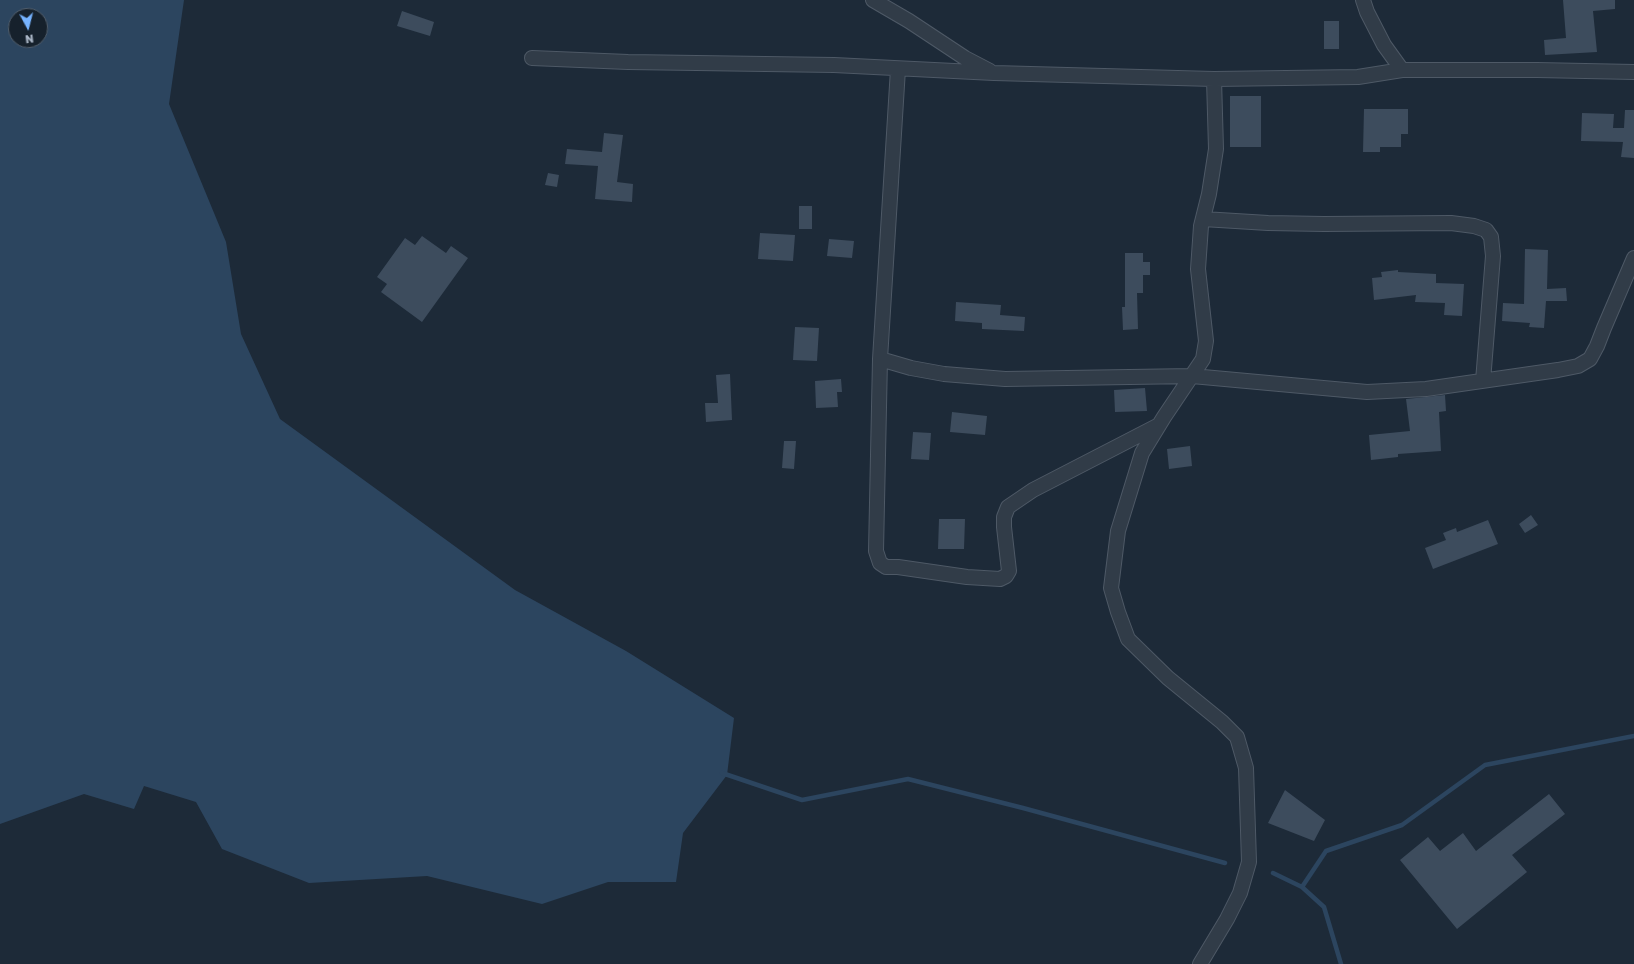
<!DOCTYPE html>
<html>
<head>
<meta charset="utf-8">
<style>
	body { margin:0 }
	#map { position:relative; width:1634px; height:964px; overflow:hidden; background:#1d2a38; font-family:"Golos Text",sans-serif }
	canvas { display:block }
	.north { position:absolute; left:8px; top:8px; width:40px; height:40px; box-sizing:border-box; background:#16212c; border:1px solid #515d6a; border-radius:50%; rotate:173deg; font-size:11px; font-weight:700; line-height:16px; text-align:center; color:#aab6c6 }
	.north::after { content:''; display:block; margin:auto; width:14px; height:18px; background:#76b3ff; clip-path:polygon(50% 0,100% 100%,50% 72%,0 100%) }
</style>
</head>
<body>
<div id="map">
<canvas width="1634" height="964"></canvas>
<div class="north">N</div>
</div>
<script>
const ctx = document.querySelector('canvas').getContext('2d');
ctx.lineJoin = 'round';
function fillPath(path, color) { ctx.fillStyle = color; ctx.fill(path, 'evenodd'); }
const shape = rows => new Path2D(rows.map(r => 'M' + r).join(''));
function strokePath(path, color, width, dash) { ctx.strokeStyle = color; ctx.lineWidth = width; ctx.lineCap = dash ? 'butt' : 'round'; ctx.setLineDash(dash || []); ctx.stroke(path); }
fillPath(shape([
	[0,0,184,0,169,104,226,242,241,334,280,419,515,590,626,651,734,718,727,775,683,833,676,882,608,882,542,904,427,876,309,883,222,849,196,802,144,786,134,809,84,794,0,824],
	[16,16,40,16,40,40,16,40]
]), '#2c455f');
strokePath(shape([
	[722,773,802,800,908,779,1023,808,1225,863],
	[1273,873,1302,887,1324,907,1341,964],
	[1302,887,1326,851,1402,825,1485,765,1634,736]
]), '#2c455f', 4.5);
fillPath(shape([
	[1563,0,1615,0,1615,9,1593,11,1597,52,1545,55,1544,40,1566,38],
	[402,11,434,22,430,36,397,26],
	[1324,21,1339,21,1339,49,1324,49],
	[1230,96,1261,96,1261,147,1230,147],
	[1364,109,1408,109,1408,134,1401,134,1401,147,1380,147,1380,152,1363,152],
	[1625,110,1634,110,1634,158,1621,157,1623,142,1581,141,1582,113,1614,114,1613,128,1624,128],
	[604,133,623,135,617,182,633,184,632,202,595,199,598,166,565,164,567,149,602,152],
	[548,173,559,175,557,187,545,185],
	[799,206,812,206,812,229,799,229],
	[760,233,795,235,793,261,758,259],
	[422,236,446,253,451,246,468,258,422,322,381,292,387,284,377,277,405,238,415,245],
	[829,239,854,241,852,258,827,256],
	[1525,249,1548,250,1547,289,1566,288,1567,301,1546,301,1544,328,1529,327,1530,323,1502,321,1503,303,1524,304],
	[1125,253,1143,253,1143,262,1150,262,1150,275,1143,275,1143,293,1137,293,1138,329,1123,330,1122,307,1125,307],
	[1398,270,1398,272,1436,274,1436,283,1464,284,1462,316,1444,315,1445,303,1415,302,1416,295,1374,300,1372,278,1382,277,1381,272],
	[956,302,1001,305,1000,315,1025,317,1024,331,982,329,982,323,955,321],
	[795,327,819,328,817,361,793,360],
	[730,374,732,420,706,422,705,403,718,403,716,375],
	[841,379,842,392,837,392,838,407,816,408,815,381],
	[1145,388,1147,411,1115,412,1114,390],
	[1445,395,1446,411,1439,412,1441,451,1398,454,1398,457,1371,460,1369,435,1410,431,1406,399],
	[952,412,987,416,985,435,950,432],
	[913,432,931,433,929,460,911,459],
	[784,441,796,441,794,469,782,468],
	[1190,446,1192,466,1169,469,1167,449],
	[1531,515,1538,525,1525,533,1519,524],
	[939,519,965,519,964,549,938,549],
	[1488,520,1498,544,1433,569,1425,548,1446,540,1443,533,1456,528,1457,532],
	[1285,790,1325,820,1314,841,1268,823],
	[1549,794,1565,814,1512,855,1527,872,1457,929,1400,860,1428,837,1440,851,1463,833,1476,851]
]), '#3d4c5d');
const street = shape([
	[873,0,909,21,965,58,990,71],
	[1363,0,1367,12,1384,45,1402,70],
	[532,58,628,62,834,65,994,73,1214,79,1358,77,1402,70,1537,70,1634,72],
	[898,69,880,359,911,368,944,374,1005,379,1192,376,1367,392,1426,389,1558,370,1578,366,1590,359,1597,346,1604,328,1634,258],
	[1203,219,1268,223,1324,224,1451,223,1474,226,1486,230,1491,237,1493,256,1483,381],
	[880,359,876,551,880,563,886,567,898,567,967,577,1000,579,1006,576,1009,571,1004,527,1004,517,1008,507,1033,490,1157,426],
	[1200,964,1227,919,1240,893,1249,862,1246,768,1237,737,1222,722,1168,678,1128,639,1118,612,1111,588,1118,531,1142,453,1164,417,1203,359,1206,341,1198,269,1201,226,1209,194,1216,149,1214,79]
]);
strokePath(street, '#4e5966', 16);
strokePath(street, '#313c48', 14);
</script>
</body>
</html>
